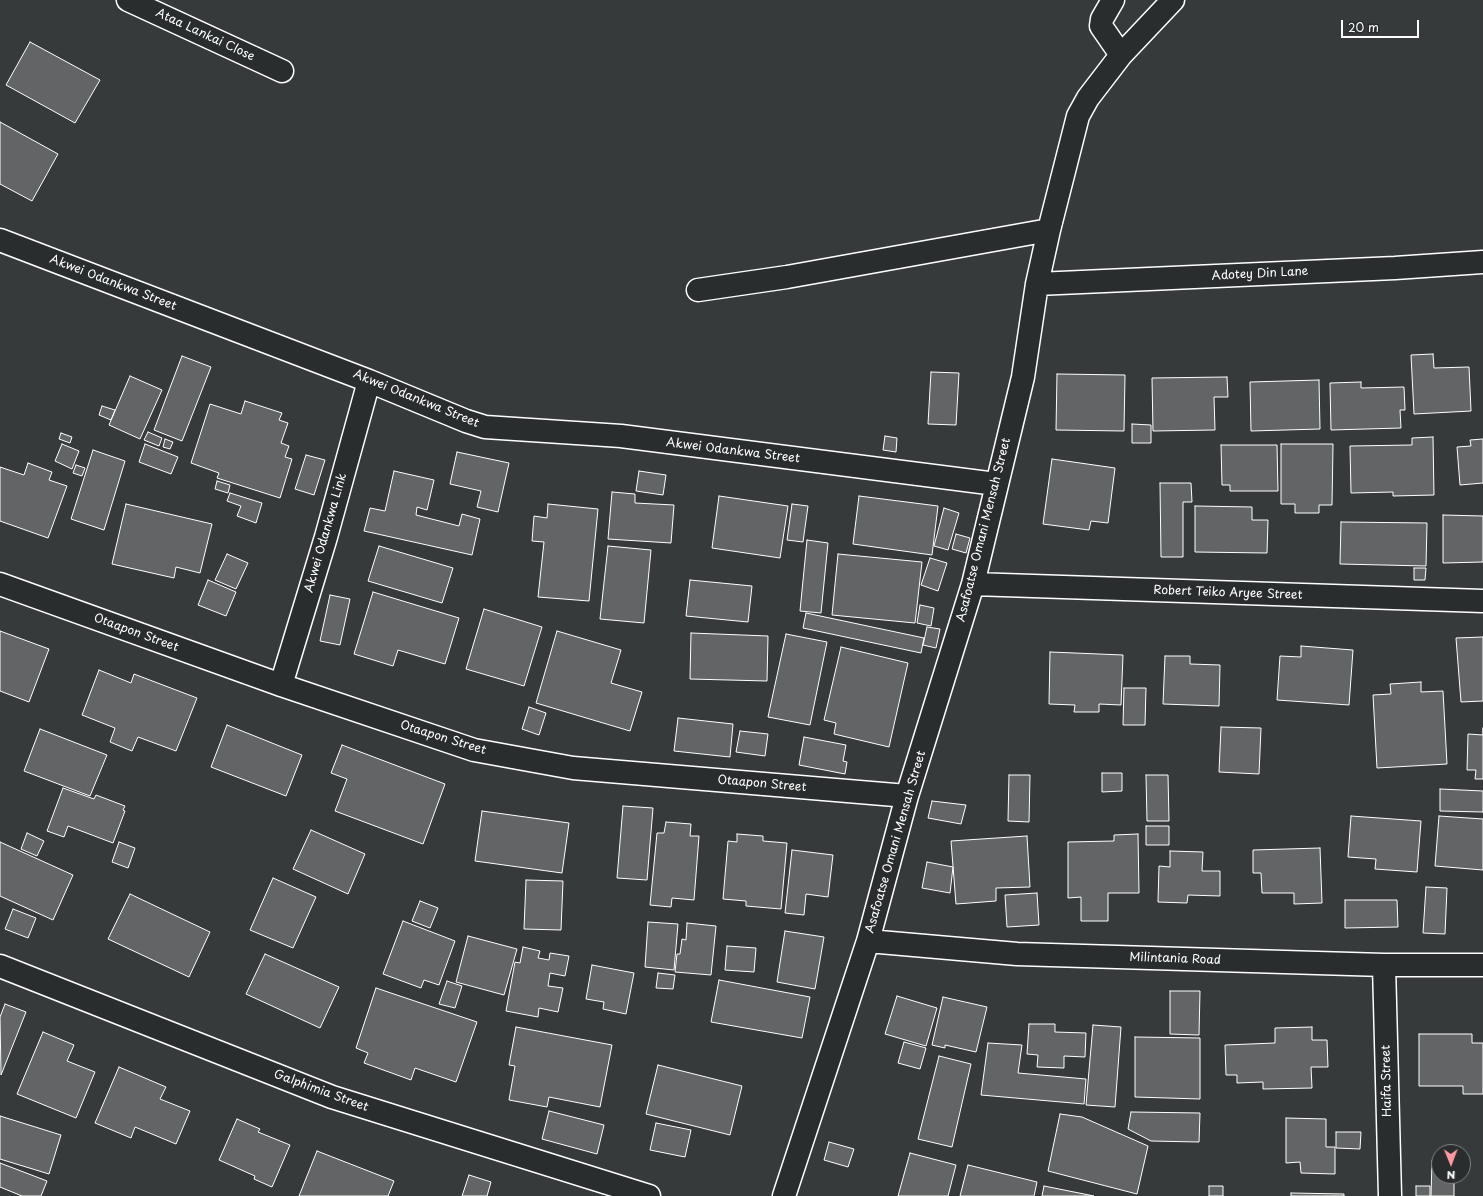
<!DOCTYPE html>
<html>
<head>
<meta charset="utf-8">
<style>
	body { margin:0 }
	#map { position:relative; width:1483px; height:1196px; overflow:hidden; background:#373a3b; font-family:"Playpen Sans",sans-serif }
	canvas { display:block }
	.north { position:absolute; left:1431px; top:1144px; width:40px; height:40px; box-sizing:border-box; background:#2a2d2e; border:1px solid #7f8182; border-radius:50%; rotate:179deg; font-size:11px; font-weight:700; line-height:16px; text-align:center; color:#fff }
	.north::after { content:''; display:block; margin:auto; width:14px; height:18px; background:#ff9aa2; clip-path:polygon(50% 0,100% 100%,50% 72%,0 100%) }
	.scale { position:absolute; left:1341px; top:20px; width:78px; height:18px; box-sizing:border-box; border:2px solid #fff; border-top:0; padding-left:5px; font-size:12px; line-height:14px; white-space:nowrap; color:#fff; -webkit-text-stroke:3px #2a2d2e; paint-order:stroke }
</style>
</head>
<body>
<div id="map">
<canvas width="1483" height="1196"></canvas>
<div class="north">N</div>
<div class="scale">20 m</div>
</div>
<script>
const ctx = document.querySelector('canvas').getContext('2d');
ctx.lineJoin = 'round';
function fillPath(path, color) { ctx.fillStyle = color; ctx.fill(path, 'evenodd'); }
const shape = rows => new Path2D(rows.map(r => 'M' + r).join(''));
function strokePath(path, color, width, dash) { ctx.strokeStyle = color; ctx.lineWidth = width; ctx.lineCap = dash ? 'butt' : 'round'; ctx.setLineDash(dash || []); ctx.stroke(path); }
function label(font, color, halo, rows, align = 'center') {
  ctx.font = font + ' "Playpen Sans",sans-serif'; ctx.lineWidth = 4; ctx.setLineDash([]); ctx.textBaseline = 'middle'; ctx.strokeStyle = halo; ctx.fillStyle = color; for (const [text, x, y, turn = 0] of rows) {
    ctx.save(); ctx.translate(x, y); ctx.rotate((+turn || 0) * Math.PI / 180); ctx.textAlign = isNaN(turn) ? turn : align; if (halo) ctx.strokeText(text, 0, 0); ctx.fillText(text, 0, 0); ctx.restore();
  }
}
const building = shape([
	[30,42,100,80,75,123,6,85,30,42],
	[0,122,58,154,32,201,0,184,0,122],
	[1433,354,1434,368,1469,367,1471,411,1414,414,1411,355,1433,354],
	[182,356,211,367,182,441,154,430,182,356],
	[931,372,959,373,956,425,928,424,931,372],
	[1057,374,1125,375,1124,431,1056,430,1057,374],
	[130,376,162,390,140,439,109,425,130,376],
	[1227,377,1228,397,1214,397,1215,430,1153,431,1152,378,1227,377],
	[1319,380,1320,429,1251,431,1250,382,1319,380],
	[1361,382,1361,388,1404,387,1405,410,1400,410,1401,428,1331,430,1330,383,1361,382],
	[245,401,282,413,279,420,288,423,281,443,289,446,285,457,292,459,280,498,217,478,219,473,191,463,210,404,241,414,245,401],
	[102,406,115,410,111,420,99,415,102,406],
	[1132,424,1151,425,1151,443,1132,443,1132,424],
	[148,432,162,438,159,446,144,440,148,432],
	[61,433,72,437,70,443,59,439,61,433],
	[885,436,897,438,896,452,883,450,885,436],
	[1433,437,1434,495,1393,496,1393,492,1351,493,1350,446,1412,445,1412,438,1433,437],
	[165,439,173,442,170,449,163,447,165,439],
	[1483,439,1483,483,1460,485,1457,447,1471,446,1470,440,1483,439],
	[62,444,79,451,72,469,55,461,62,444],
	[145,444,178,457,171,474,139,462,145,444],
	[1281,444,1333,444,1332,505,1319,505,1319,513,1295,513,1295,504,1281,504,1281,444],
	[1221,445,1277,445,1278,491,1230,491,1230,485,1222,485,1221,445],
	[93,450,125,461,104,530,71,519,93,450],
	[457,452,509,463,498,512,477,507,481,491,450,484,457,452],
	[306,455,325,460,314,495,295,489,306,455],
	[1052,459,1115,468,1108,523,1091,521,1089,530,1043,524,1052,459],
	[28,463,52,472,49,480,67,486,48,538,0,521,0,467,24,475,28,463],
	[76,465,85,468,82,476,73,473,76,465],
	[394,471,434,480,427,510,417,507,416,515,459,526,462,514,480,519,472,555,364,531,370,508,385,511,394,471],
	[639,471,666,475,663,495,636,491,639,471],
	[217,481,230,485,228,493,215,489,217,481],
	[1160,483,1191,483,1192,502,1183,502,1183,557,1161,557,1160,483],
	[612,492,635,494,635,503,674,505,671,543,608,539,612,492],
	[230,493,262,503,256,523,237,516,241,506,227,501,230,493],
	[719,496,788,506,780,558,712,548,719,496],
	[859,496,938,506,932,555,853,544,859,496],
	[126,504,212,524,200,573,176,567,174,578,112,564,126,504],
	[548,504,598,509,589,601,538,597,544,542,532,541,534,516,547,518,548,504],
	[792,504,808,506,803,542,787,540,792,504],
	[1195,506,1252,507,1252,520,1268,520,1267,553,1195,552,1195,506],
	[944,508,959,513,948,550,934,546,944,508],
	[1443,515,1483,516,1483,562,1443,563,1443,515],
	[1341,522,1427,523,1426,566,1340,564,1341,522],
	[956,534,970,538,966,553,952,549,956,534],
	[807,540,828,543,821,613,800,611,807,540],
	[379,546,453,568,442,603,368,581,379,546],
	[608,546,651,550,644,623,600,619,608,546],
	[227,554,248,563,236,589,215,580,227,554],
	[838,554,922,562,915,623,832,615,838,554],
	[930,558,947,563,938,591,921,585,930,558],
	[1414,568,1426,568,1425,580,1414,580,1414,568],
	[208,580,236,592,226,616,198,605,208,580],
	[690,580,752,586,748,622,686,616,690,580],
	[373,592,459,618,445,664,398,650,393,666,354,654,373,592],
	[330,595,350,599,340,645,320,641,330,595],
	[920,605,934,608,931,626,917,623,920,605],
	[484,609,542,627,524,686,466,669,484,609],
	[806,613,924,638,921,653,803,628,806,613],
	[927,627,940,629,936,648,923,645,927,627],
	[0,631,49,649,29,702,0,691,0,631],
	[557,631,621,650,611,683,642,692,630,731,536,703,557,631],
	[691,633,768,636,767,681,690,679,691,633],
	[786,634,827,642,810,725,768,717,786,634],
	[1483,637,1483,701,1461,702,1456,638,1483,637],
	[1301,646,1353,650,1349,705,1277,700,1280,656,1301,657,1301,646],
	[841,647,908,663,889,747,834,734,836,723,824,720,841,647],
	[1050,652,1123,655,1121,705,1099,704,1099,712,1074,712,1075,705,1049,704,1050,652],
	[1165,656,1190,656,1190,664,1220,665,1219,706,1163,704,1165,656],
	[99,670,131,683,134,674,197,698,176,751,138,737,132,751,110,742,115,728,82,715,99,670],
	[1421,682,1421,692,1443,691,1447,764,1377,768,1373,695,1391,694,1390,684,1421,682],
	[1124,688,1146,688,1145,725,1123,725,1124,688],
	[529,707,546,713,539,735,522,729,529,707],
	[678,718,733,724,730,757,674,751,678,718],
	[227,725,302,755,286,796,211,767,227,725],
	[1221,727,1261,728,1259,774,1219,772,1221,727],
	[1483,728,1483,779,1475,779,1476,770,1467,770,1468,734,1483,735,1483,728],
	[40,729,107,755,90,796,24,771,40,729],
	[740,731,768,734,765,756,736,752,740,731],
	[804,737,846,745,843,761,847,762,845,774,799,765,804,737],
	[342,745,445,784,423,844,335,811,347,779,331,773,342,745],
	[1102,773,1122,773,1122,791,1102,792,1102,773],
	[1009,775,1030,775,1029,822,1008,821,1009,775],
	[1146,775,1168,775,1169,821,1147,821,1146,775],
	[63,788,94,799,96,795,125,806,123,810,125,811,113,843,68,826,64,837,47,831,63,788],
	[1440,789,1483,791,1483,812,1440,811,1440,789],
	[932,801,966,805,961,824,928,818,932,801],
	[623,806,653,808,647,880,617,878,623,806],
	[482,811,569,823,562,873,475,861,482,811],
	[1351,816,1421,821,1417,872,1375,869,1376,859,1348,857,1351,816],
	[1439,816,1483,819,1483,870,1435,866,1439,816],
	[666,822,691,824,690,836,699,836,694,900,672,898,671,907,650,905,657,833,664,833,666,822],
	[1146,826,1169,826,1169,845,1146,845,1146,826],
	[311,830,365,854,348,894,293,869,311,830],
	[27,833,44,841,37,856,21,849,27,833],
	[737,834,763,836,763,841,787,843,781,909,746,906,746,901,723,899,728,841,737,842,737,834],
	[1138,834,1139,893,1108,893,1108,921,1081,921,1081,897,1068,898,1068,842,1114,841,1114,835,1138,834],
	[1027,836,1030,887,996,888,996,901,956,904,951,841,1027,836],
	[0,842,73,875,53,920,0,896,0,842],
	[119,842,135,848,128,868,112,862,119,842],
	[1320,848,1322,903,1294,904,1294,893,1262,893,1261,873,1253,873,1253,850,1320,848],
	[792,850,833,855,828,897,806,894,804,915,785,913,792,850],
	[1170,851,1203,852,1202,871,1220,871,1220,896,1188,895,1187,903,1158,902,1159,866,1170,867,1170,851],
	[927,862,953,867,950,893,922,888,927,862],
	[273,878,316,897,293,948,250,930,273,878],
	[526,880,563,881,561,930,524,929,526,880],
	[1426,887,1447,888,1445,934,1423,933,1426,887],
	[1037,893,1039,925,1007,927,1005,895,1037,893],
	[130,894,210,932,189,977,108,939,130,894],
	[1345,900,1397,900,1398,927,1345,928,1345,900],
	[420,901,438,908,430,928,412,921,420,901],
	[13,909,36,918,28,938,5,929,13,909],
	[403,921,455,941,439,985,424,980,421,988,383,974,403,921],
	[648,922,678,924,674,970,645,967,648,922],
	[687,923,716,926,711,975,675,972,677,954,680,954,682,939,686,940,687,923],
	[785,931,824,937,815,989,777,982,785,931],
	[468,936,517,949,504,995,456,982,468,936],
	[727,946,756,948,754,972,725,970,727,946],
	[523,947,540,951,538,958,549,960,550,953,569,956,565,976,550,973,548,986,563,988,558,1012,539,1008,538,1017,506,1011,515,962,520,963,523,947],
	[265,954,339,987,320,1028,246,994,265,954],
	[592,965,634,973,626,1014,603,1009,604,1002,586,999,592,965],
	[658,973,675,975,673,989,656,988,658,973],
	[719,980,810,997,802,1038,711,1022,719,980],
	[447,981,462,986,455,1008,439,1004,447,981],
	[376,988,477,1022,456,1082,415,1068,411,1080,364,1063,368,1053,356,1048,376,988],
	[1170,991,1200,991,1199,1035,1170,1034,1170,991],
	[897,996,937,1008,926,1046,885,1034,897,996],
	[943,997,987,1007,976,1052,945,1045,945,1048,932,1045,943,997],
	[5,1004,26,1012,1,1075,0,1017,5,1004],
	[1029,1024,1055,1024,1055,1032,1086,1033,1085,1057,1064,1056,1064,1068,1037,1067,1038,1055,1027,1054,1029,1024],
	[1093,1025,1121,1027,1115,1107,1086,1105,1093,1025],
	[516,1027,612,1045,600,1107,549,1097,547,1107,509,1100,515,1066,509,1065,516,1027],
	[1312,1027,1312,1040,1327,1040,1328,1067,1311,1067,1312,1088,1263,1089,1263,1082,1237,1083,1237,1075,1226,1075,1225,1045,1275,1043,1275,1028,1312,1027],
	[43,1032,74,1045,67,1061,95,1072,76,1118,17,1094,43,1032],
	[1419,1034,1472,1034,1472,1043,1483,1043,1483,1094,1463,1094,1463,1086,1419,1086,1419,1034],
	[1135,1037,1200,1038,1200,1099,1135,1097,1135,1037],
	[904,1042,926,1048,920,1069,898,1063,904,1042],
	[988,1043,1022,1045,1018,1073,1086,1079,1084,1104,981,1095,988,1043],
	[939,1056,971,1064,952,1147,918,1139,939,1056],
	[658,1065,742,1086,730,1135,646,1114,658,1065],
	[119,1067,166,1087,160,1099,190,1111,176,1144,135,1127,131,1138,95,1123,119,1067],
	[549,1111,604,1125,597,1154,542,1139,549,1111],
	[1131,1112,1200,1113,1199,1142,1151,1141,1128,1129,1131,1112],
	[1060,1114,1082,1117,1148,1146,1137,1194,1048,1171,1060,1114],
	[0,1116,61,1135,49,1174,0,1159,0,1116],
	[1286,1118,1326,1119,1326,1147,1335,1147,1335,1174,1301,1173,1300,1162,1286,1163,1286,1118],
	[237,1119,260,1129,258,1132,290,1145,272,1187,254,1179,255,1176,219,1160,237,1119],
	[656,1123,691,1130,685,1157,650,1150,656,1123],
	[1336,1132,1361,1132,1360,1149,1336,1148,1336,1132],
	[829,1142,854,1149,848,1167,824,1160,829,1142],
	[317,1151,394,1181,388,1196,299,1196,317,1151],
	[910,1153,956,1165,948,1196,898,1196,910,1153],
	[1432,1161,1439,1161,1439,1176,1454,1176,1454,1196,1431,1196,1432,1161],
	[0,1163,47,1181,41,1196,22,1196,0,1187,0,1163],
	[968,1165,1037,1182,1034,1196,960,1196,968,1165],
	[469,1175,491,1182,487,1196,462,1196,469,1175],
	[1044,1186,1094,1196,1042,1196,1044,1186],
	[1209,1186,1223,1186,1223,1196,1209,1196,1209,1186],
	[1416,1186,1430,1186,1430,1196,1416,1196,1416,1186],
	[1291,1193,1344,1194,1344,1196,1291,1196,1291,1193]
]);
fillPath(building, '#636465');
strokePath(building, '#fff', 1);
const street = shape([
	[128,0,282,71],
	[1113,0,1102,19,1101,26,1121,55],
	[0,240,369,381,466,421,485,427,621,436,996,484],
	[1037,284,1395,268,1483,262],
	[698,290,787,277,1049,230],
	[0,584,281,685,474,750,573,768,907,796],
	[973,584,1483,601],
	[281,685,326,537,369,381],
	[868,941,1017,954,1384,965,1483,965],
	[1384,965,1390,1196],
	[0,966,332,1097,649,1196],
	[784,1196,868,941,907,796,973,584,1023,377,1037,284,1049,230,1078,116,1088,98,1121,55,1173,0]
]);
strokePath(street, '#fff', 25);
strokePath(street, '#2a2d2e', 22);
label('12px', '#fff', '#2a2d2e', [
	["Ataa Lankai Close",205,35,25],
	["Adotey Din Lane",1260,274,-3],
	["Akwei Odankwa Street",113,283,21],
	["Akwei Odankwa Street",416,399,22],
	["Akwei Odankwa Street",733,451,7],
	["Asafoatse Omani Mensah Street",984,530,-76],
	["Akwei Odankwa Link",326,533,-74],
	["Robert Teiko Aryee Street",1228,593,2],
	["Otaapon Street",136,633,20],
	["Otaapon Street",443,738,17],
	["Otaapon Street",762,784,5],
	["Asafoatse Omani Mensah Street",896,842,-74],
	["Milintania Road",1175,959,2],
	["Haifa Street",1387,1081,-91],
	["Galphimia Street",321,1091,20]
]);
</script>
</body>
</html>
